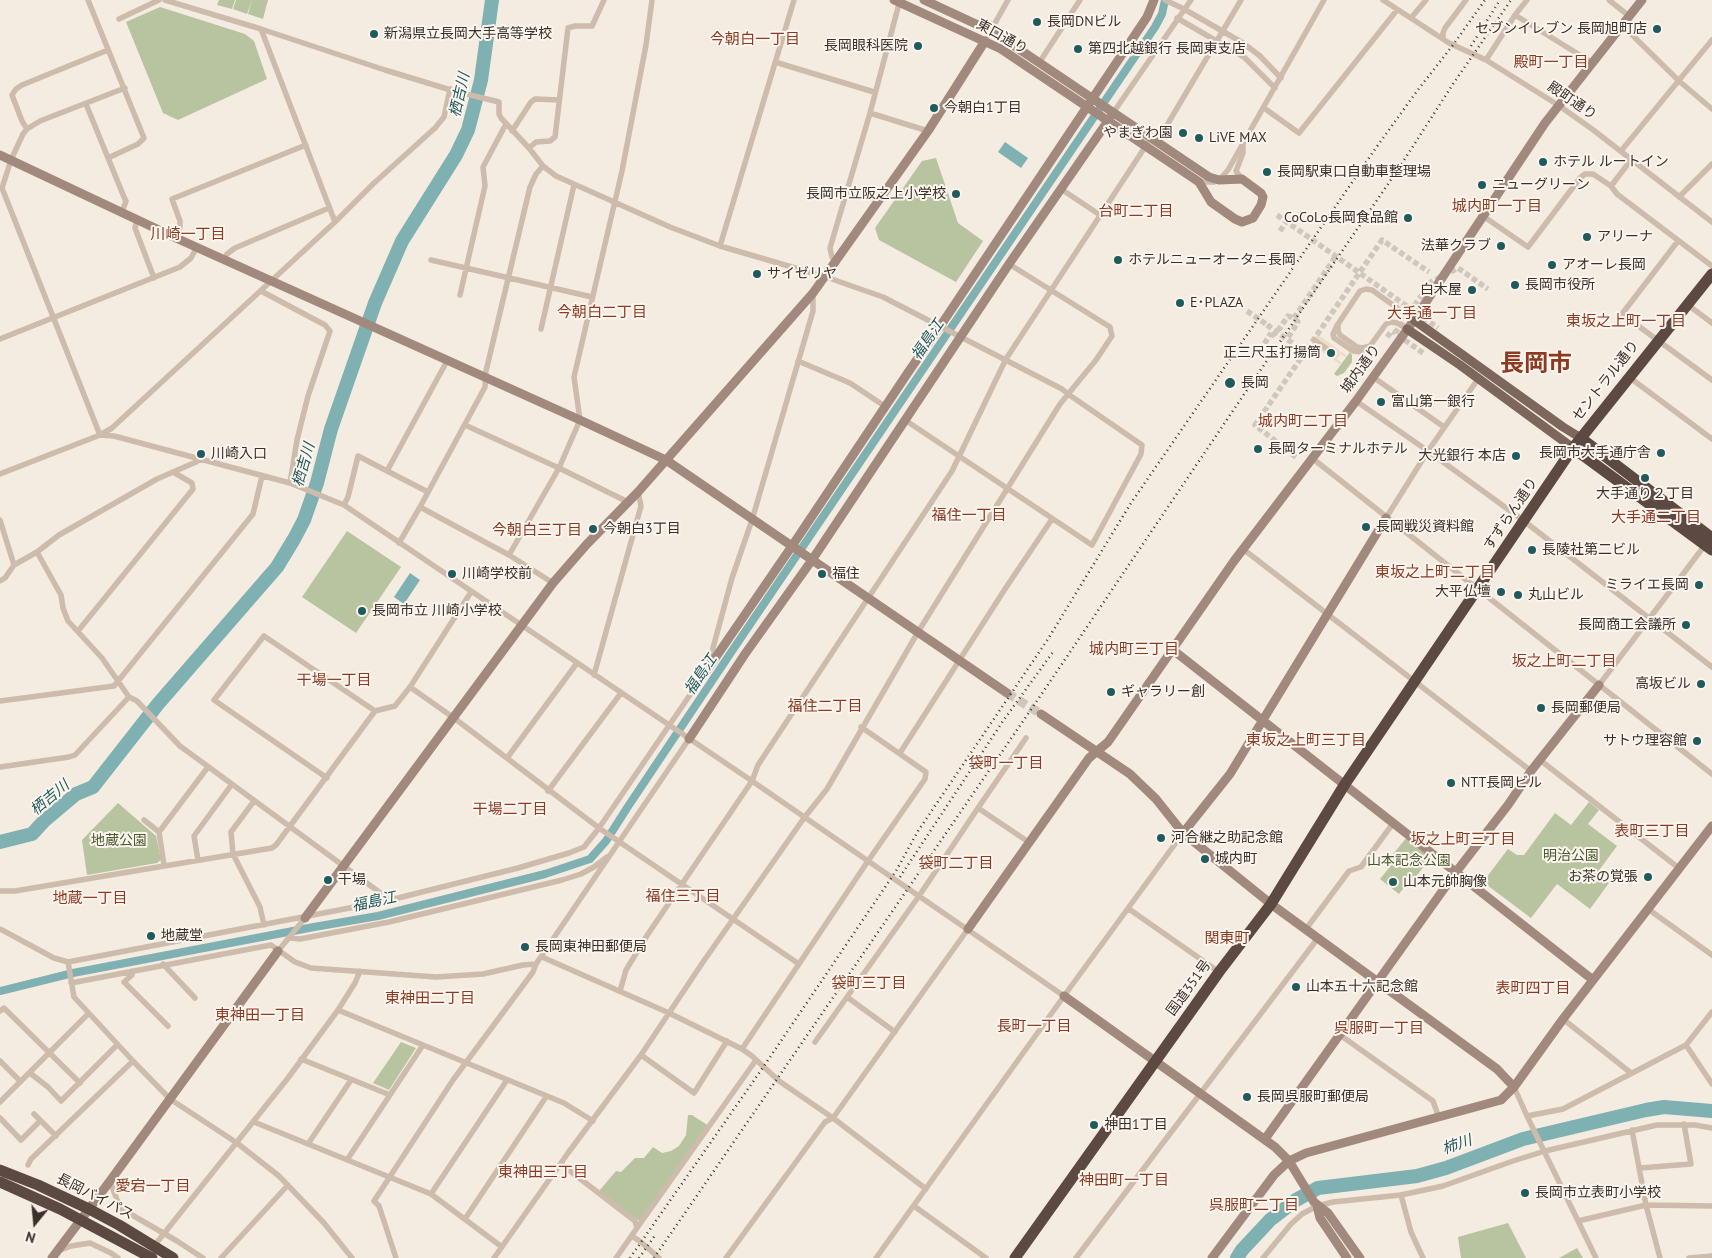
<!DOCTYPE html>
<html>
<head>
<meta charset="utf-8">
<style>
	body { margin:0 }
	#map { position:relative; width:1712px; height:1258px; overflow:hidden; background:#f4ebe1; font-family:"PT Sans",sans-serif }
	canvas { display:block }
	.north { position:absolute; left:10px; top:1198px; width:50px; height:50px; -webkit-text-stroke:4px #fbf5ee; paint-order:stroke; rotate:197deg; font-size:14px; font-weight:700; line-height:20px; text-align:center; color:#3b302b }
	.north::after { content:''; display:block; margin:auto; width:18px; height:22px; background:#3b302b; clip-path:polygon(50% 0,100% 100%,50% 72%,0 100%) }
</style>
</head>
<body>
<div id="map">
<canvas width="1712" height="1258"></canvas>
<div class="north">N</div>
</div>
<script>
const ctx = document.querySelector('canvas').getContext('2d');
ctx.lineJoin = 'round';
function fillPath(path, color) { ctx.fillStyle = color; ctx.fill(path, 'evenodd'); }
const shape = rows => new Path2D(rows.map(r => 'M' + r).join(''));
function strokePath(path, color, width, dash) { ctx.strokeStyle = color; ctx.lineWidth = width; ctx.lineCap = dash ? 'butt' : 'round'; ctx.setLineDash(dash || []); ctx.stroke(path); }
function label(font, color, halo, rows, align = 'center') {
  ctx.font = font + ' "PT Sans","Noto Sans JP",sans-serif'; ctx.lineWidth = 4; ctx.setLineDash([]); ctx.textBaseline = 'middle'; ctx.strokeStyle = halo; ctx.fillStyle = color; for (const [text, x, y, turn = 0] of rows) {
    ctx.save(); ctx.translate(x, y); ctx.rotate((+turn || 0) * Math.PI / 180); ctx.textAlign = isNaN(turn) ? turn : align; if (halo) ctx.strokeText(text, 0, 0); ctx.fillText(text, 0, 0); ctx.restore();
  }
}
fillPath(shape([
	[219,0,235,0,232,9,217,5],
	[236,0,252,0,247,14,233,9],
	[252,0,268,0,263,19,248,14],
	[160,7,245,34,254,41,267,79,178,120,163,113,126,22],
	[936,158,958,223,983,241,956,282,879,240,875,228,922,161],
	[1350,352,1352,355,1352,362,1344,373,1337,376,1334,374],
	[347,531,401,567,356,633,302,597],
	[1589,802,1599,810,1588,824,1617,846,1597,873,1609,883,1590,909,1557,884,1531,918,1483,882,1508,849,1517,855,1524,855,1555,813,1571,825],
	[118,803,156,836,161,860,157,863,87,875,82,840],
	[1407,837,1432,856,1408,887,1405,886,1399,894,1380,879,1393,863,1389,859],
	[401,1042,416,1048,389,1090,373,1083],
	[688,1115,692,1115,709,1126,641,1220,638,1220,599,1191,616,1171,621,1172,635,1158,644,1158,653,1147,662,1153,671,1151,679,1146,686,1135],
	[1508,1223,1526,1258,1461,1258,1458,1237],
	[1577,1248,1583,1258,1559,1258]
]), '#b8c4a0');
fillPath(shape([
	[1317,334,1347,356,1346,358,1341,354,1337,359,1342,363,1341,365,1311,344]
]), '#ecdcc8');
fillPath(shape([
	[1005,142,1028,158,1021,168,998,152],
	[410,573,420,580,404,604,394,597]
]), '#7fb0b2');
strokePath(shape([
	[0,991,73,973,314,927,378,916,545,874,590,859,606,841,627,808,736,645,1155,27,1162,14,1165,0]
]), '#7fb0b2', 8);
strokePath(shape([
	[0,842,32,834,44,821,76,794,93,787,158,704,277,567,294,539,304,520,317,483,331,429,375,303,402,241,456,155,468,130,481,80,492,0],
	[1237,1258,1242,1250,1270,1220,1296,1200,1318,1188,1417,1176,1446,1168,1523,1139,1646,1110,1664,1107,1712,1111]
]), '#7fb0b2', 14);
strokePath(shape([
	[1277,215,1438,328],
	[1280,231,1286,222],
	[1247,311,1266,324,1268,324,1269,326],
	[1294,318,1336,256],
	[1267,325,1301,349],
	[1271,336,1277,332,1288,316,1294,318,1298,322,1287,339],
	[1387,337,1392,331,1395,333],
	[1308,348,1319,356],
	[1260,351,1271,333],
	[1423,353,1395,333,1431,282,1458,268,1488,289],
	[1296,457,1255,425,1382,240,1429,272]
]), '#cfc6bd', 5.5, [5.5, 3]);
strokePath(shape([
	[1007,693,1041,714]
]), '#cfc6bd', 9, [9, 4.5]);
strokePath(shape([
	[88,0,144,138,138,144,108,158],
	[165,0,261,29,385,70,454,91,499,102,499,114,501,118,529,148,543,166,556,176,670,227,720,246,826,277,883,297,1062,389,1068,394,1142,445,1141,454,1092,545,905,420],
	[1165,0,1184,9,1243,43,1260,56,1281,78],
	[1383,0,1449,43,1486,60,1558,105,1592,129,1712,222],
	[1609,0,1629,16],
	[1515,15,1591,62],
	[1177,18,1244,57,1275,88],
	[1411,18,1426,0],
	[119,19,159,0],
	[1622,25,1679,81,1712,109],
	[261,29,335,222],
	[1443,39,1443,33,1445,28,1466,0],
	[985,41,1008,0],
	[1486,60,1515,15,1527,0],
	[775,62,874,92],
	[1039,63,1080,0],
	[125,88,40,121,27,129,23,134,11,160,2,188,100,435,112,428,335,222,373,184,435,128,444,117,450,89],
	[86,104,124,197,126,201,122,212],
	[1264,108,1299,133,1397,10],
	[870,113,928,131],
	[1113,113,1191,0],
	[27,129,22,121,12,95,16,89,22,85,108,50],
	[512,131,531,102,535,99,559,100],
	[1157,142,1241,0],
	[529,148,536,142,550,141,555,137,568,28,575,26,592,26,604,0],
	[1621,151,1712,40],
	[1242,179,1236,171,1243,153,1243,146],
	[1199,182,1214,182,1219,180,1228,170,1324,0],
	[1611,186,1631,160],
	[1061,189,1100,215],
	[1679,197,1712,164],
	[1483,216,1528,247,1580,178,1585,174,1593,174,1611,186,1617,194,1712,266],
	[137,220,135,228,154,278],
	[176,238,180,227,180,221,172,199,306,145],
	[1678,241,1622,314,1712,380],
	[720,246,794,0],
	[224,260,227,254,235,248,329,208],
	[431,260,592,297],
	[837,262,832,257,830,248,870,113,900,0],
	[261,291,325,325,330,331,308,396,297,440,290,483],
	[460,295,485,186,483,167,506,124],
	[1688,305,1712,323],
	[1337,325,1333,334,1334,338,1353,351,1361,352,1370,346,1386,324,1391,322,1397,323,1407,329],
	[541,329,574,185],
	[0,339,180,267,191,258,197,247],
	[1314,340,1327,349],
	[1370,346,1363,348,1357,347,1340,335,1338,331,1338,324,1360,291,1366,289,1372,290,1414,320],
	[798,361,850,383,886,407],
	[1373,377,1444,427],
	[1629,377,1712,439],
	[1356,401,1428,451,1524,521,1712,667],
	[465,425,559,468,628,502],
	[1312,458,1712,774],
	[387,471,447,361],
	[0,474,100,435,114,436,290,483,344,505,752,781,1064,996],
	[344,505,348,497,358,456,428,492],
	[420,507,509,555,553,583],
	[1386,518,1428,451,1478,379],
	[0,520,14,565],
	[399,543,420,507,485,387,486,371,530,187,536,174,543,166],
	[1243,549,1531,771],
	[37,552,61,595,63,608,68,621,102,658,129,697,137,701,180,746,390,900],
	[509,555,559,468,580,420,574,377,622,171,646,45,652,0],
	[0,581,5,578,14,565,37,552,59,535,157,479,196,462,201,458],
	[78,631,193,489,192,483,173,472],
	[594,675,641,506,638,492],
	[1599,685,1705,545],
	[410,687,454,718,599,828,799,964],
	[0,701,114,686,253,514,262,476],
	[900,753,1005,589,1052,519],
	[507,758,577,663],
	[1540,760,1680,869],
	[0,767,69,757,75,755,129,697],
	[327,778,214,700,264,636,375,711],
	[548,791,621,693],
	[254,801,231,832,233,854,260,907,264,925],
	[978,808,1030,843],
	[144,820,159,832],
	[198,860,194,836,232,784],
	[164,865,159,832,208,767],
	[0,891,15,891,272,848,276,845,375,711,395,706,410,687,471,592],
	[1129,909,1219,972],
	[1648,909,1712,955],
	[0,929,54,958,68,962,386,901,518,868,569,853,584,847,599,828,707,670,732,578,752,520,813,311,813,294],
	[1306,929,1349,871,1361,867,1394,822],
	[290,938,300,939,389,922,562,880,581,874,594,867,607,857],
	[278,951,305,918],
	[542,957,669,1013,742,1049,752,1056,779,1081,833,1118,926,1189],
	[68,962,74,997,133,1061,170,1099,237,1143,279,1176,324,1223,352,1258],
	[163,964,195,998],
	[132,971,132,975,124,982,168,1026],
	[71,983,271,945,295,962,311,968,436,977,483,974,523,965,536,964],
	[620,991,626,970,648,934,752,781,758,765,952,471,1006,359,1147,144],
	[847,997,895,1032],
	[338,1010,564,1103,593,1121],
	[0,1011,4,1008,80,1083],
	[1563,1019,1631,1073],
	[1340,1035,1433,1101,1439,1118],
	[815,1042,919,896,978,808,1026,738],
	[1686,1045,1712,1084],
	[742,1049,868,861,925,779,926,772,861,727],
	[641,1055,694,1093,727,1041],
	[301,1059,390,1095],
	[0,1061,20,1081],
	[30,1073,48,1087,61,1101,117,1045],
	[1514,1087,1527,1116,1563,1109,1686,1045,1712,1012],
	[0,1102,88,1014],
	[34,1114,56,1136],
	[1527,1116,1596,1258],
	[0,1118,21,1140,40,1121],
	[254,1122,431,1194,502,1247],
	[1632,1130,1646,1205,1660,1258],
	[308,1144,351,1080],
	[347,1160,423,1045],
	[561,1164,635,1221,637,1228,616,1258],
	[28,1165,31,1159,133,1061],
	[1640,1168,1691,1164,1684,1124],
	[110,1181,120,1208,177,1241,203,1258],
	[431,1194,507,1080],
	[1401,1195,1411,1232,1423,1258],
	[914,1206,986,1258],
	[465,1219,546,1097],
	[1578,1221,1646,1205,1712,1206],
	[637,1228,756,1060],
	[632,1236,641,1242,659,1258],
	[154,1246,288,1078,338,1010,355,983,360,971],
	[58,1251,71,1246,90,1243,111,1253,118,1258],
	[221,1258,288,1185],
	[396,1258,379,1206,374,1201,453,1080,533,972,536,964,689,739],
	[494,1258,568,1153,641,1055,703,962,804,818,827,789,918,632,1060,404,1096,360,1112,336,1110,327,1009,264],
	[726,1258,825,1122,833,1118,968,929],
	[876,1258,1064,996,1183,833],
	[1076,1258,1318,938],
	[1263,1258,1291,1224,1302,1214,1317,1206,1333,1202,1401,1195,1443,1186,1513,1161,1545,1151,1657,1125,1695,1125,1712,1128],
	[1689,1258,1712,1256]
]), '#cdbbac', 5.5);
strokePath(shape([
	[894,0,1001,49,1199,182,1211,202,1235,219,1242,222,1253,218,1261,205,1263,197,1261,193,1242,179,1219,180,1209,177,1007,41,991,31,924,0],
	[0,155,176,238,580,420,666,460,1007,693],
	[1173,650,1593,980],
	[707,670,792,546,909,371,941,325,1147,17,1154,0],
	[1041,714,1130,774,1156,799,1183,833,1271,904,1497,1069,1514,1087],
	[689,739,745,654,812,560,1009,264,1110,118],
	[1183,833,1230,774,1386,518],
	[305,918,553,583,587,544,638,492,813,293,928,131,985,41],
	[968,929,1089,758,1108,742,1234,561,1356,401,1414,320,1545,123,1642,0],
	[1064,996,1275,1147,1289,1161,1314,1202,1328,1213,1360,1258],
	[1265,1139,1456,872,1508,805,1531,771,1599,685],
	[1317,1206,1320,1218,1347,1258],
	[52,1258,110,1181,278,951],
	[1212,1258,1274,1175,1289,1161,1306,1153,1501,1100,1514,1087,1563,1019,1712,826]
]), '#a18a7d', 9);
strokePath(shape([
	[1414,320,1563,427,1581,438],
	[1407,329,1460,365,1573,448]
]), '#7d675c', 9);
strokePath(shape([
	[1581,438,1712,538],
	[1573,448,1712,550],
	[0,1170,38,1185,89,1209,119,1225,173,1258],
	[0,1182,60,1209,152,1258],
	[1015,1258,1219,972,1271,904,1345,784,1573,448,1712,274]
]), '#5c4a42', 11);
strokePath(shape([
	[1471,46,1500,0],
	[900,877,1003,721,1053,652],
	[630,1258,764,1066,896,871,918,831,1048,639,1131,503,1373,152,1417,91,1453,45,1485,0],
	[639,1258,656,1234],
	[654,1258,1041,695,1251,384,1399,168,1453,84,1511,0]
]), '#3b302b', 2.5, [1, 4]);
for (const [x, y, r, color] of [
	[1037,22,5,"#1f5a5e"],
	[1657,29,5,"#1f5a5e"],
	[374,34,5,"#1f5a5e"],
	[918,46,5,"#1f5a5e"],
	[1078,49,5,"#1f5a5e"],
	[934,108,5,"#1f5a5e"],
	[1183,133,5,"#1f5a5e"],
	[1199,138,5,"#1f5a5e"],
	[1543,162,5,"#1f5a5e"],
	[1267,172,5,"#1f5a5e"],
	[1482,185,5,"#1f5a5e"],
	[956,194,5,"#1f5a5e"],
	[1408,218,5,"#1f5a5e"],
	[1587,237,5,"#1f5a5e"],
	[1501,246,5,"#1f5a5e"],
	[1118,260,5,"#1f5a5e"],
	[1552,265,5,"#1f5a5e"],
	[757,274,5,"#1f5a5e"],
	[1515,285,5,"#1f5a5e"],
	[1472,290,5,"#1f5a5e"],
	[1180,303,5,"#1f5a5e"],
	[1331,353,5,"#1f5a5e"],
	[1230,383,6,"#1f5a5e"],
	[1381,402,5,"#1f5a5e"],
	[1258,449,5,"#1f5a5e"],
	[1661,453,5,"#1f5a5e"],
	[201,454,5,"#1f5a5e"],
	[1516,456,5,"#1f5a5e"],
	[1645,478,5,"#1f5a5e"],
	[1366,527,5,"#1f5a5e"],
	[593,529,5,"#1f5a5e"],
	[1532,550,5,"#1f5a5e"],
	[452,574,5,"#1f5a5e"],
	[822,574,5,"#1f5a5e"],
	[1699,585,5,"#1f5a5e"],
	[1501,592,5,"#1f5a5e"],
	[1518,595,5,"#1f5a5e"],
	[362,611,5,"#1f5a5e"],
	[1686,625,5,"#1f5a5e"],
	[1701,684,5,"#1f5a5e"],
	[1111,692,5,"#1f5a5e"],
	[1541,708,5,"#1f5a5e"],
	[1697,741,5,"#1f5a5e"],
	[1451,783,5,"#1f5a5e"],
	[1161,838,5,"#1f5a5e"],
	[1205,859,5,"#1f5a5e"],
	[1648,877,5,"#1f5a5e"],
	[328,880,5,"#1f5a5e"],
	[1393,882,5,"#1f5a5e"],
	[151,936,5,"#1f5a5e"],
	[525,947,5,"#1f5a5e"],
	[1296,987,5,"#1f5a5e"],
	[1247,1097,5,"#1f5a5e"],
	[1094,1125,5,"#1f5a5e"],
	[1525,1193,5,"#1f5a5e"]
]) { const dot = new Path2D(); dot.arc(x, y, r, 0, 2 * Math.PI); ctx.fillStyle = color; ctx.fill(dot); strokePath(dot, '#fbf5ee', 2); }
label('14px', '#3b302b', '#fbf5ee', [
	["長岡DNビル",1047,22],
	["セブンイレブン 長岡旭町店",1647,29,"right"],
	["新潟県立長岡大手高等学校",384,34],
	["長岡眼科医院",908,46,"right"],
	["第四北越銀行 長岡東支店",1088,49],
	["今朝白1丁目",944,108],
	["やまぎわ園",1173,133,"right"],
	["LiVE MAX",1209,138],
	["ホテル ルートイン",1553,162],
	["長岡駅東口自動車整理場",1277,172],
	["ニューグリーン",1492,185],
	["長岡市立阪之上小学校",946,194,"right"],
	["CoCoLo長岡食品館",1398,218,"right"],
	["アリーナ",1597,237],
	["法華クラブ",1491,246,"right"],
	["ホテルニューオータニ長岡",1128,260],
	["アオーレ長岡",1562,265],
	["サイゼリヤ",767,274],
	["長岡市役所",1525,285],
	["白木屋",1462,290,"right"],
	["E･PLAZA",1190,303],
	["正三尺玉打揚筒",1321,353,"right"],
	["長岡",1241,383],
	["富山第一銀行",1391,402],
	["長岡ターミナルホテル",1268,449],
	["長岡市大手通庁舎",1651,453,"right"],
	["川崎入口",211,454],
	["大光銀行 本店",1506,456,"right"],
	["大手通り２丁目",1645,494,"center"],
	["長岡戦災資料館",1376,527],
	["今朝白3丁目",603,529],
	["長陵社第二ビル",1542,550],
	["川崎学校前",462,574],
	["福住",832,574],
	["ミライエ長岡",1689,585,"right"],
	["大平仏壇",1491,592,"right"],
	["丸山ビル",1528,595],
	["長岡市立 川崎小学校",372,611],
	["長岡商工会議所",1676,625,"right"],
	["高坂ビル",1691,684,"right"],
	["ギャラリー創",1121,692],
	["長岡郵便局",1551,708],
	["サトウ理容館",1687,741,"right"],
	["NTT長岡ビル",1461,783],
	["河合継之助記念館",1171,838],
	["城内町",1215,859],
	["お茶の覚張",1638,877,"right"],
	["干場",338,880],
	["山本元帥胸像",1403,882],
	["地蔵堂",161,936],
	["長岡東神田郵便局",535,947],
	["山本五十六記念館",1306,987],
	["長岡呉服町郵便局",1257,1097],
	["神田1丁目",1104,1125],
	["長岡市立表町小学校",1535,1193]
], 'left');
label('14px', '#3b302b', '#fbf5ee', [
	["東口通り",1002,37,29],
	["殿町通り",1572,101,34],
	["城内通り",1361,369,-54],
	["セントラル通り",1606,381,-52],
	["すずらん通り",1511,514,-56],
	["国道351号",1189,988,-54],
	["長岡バイパス",95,1197,27]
]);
label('14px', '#4a5a2e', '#fbf5ee', [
	["地蔵公園",119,841],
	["明治公園",1571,856],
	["山本記念公園",1409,861]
]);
label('15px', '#8c3b22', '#fbf5ee', [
	["今朝白一丁目",755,40],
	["殿町一丁目",1551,63],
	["城内町一丁目",1497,207],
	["台町二丁目",1136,212],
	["川崎一丁目",188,235],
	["今朝白二丁目",602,313],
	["大手通一丁目",1432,314],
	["東坂之上町一丁目",1626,322],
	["城内町二丁目",1303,422],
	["福住一丁目",969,516],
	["大手通二丁目",1656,518],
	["今朝白三丁目",537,531],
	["東坂之上町二丁目",1435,573],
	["城内町三丁目",1134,650],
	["坂之上町二丁目",1564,662],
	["干場一丁目",334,681],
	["福住二丁目",825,707],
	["東坂之上町三丁目",1306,741],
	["袋町一丁目",1006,764],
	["干場二丁目",510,810],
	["表町三丁目",1652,832],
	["坂之上町三丁目",1463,840],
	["袋町二丁目",956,864],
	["福住三丁目",683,897],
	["地蔵一丁目",90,899],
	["関東町",1227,939],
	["袋町三丁目",869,984],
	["表町四丁目",1533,989],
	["東神田二丁目",430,999],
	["東神田一丁目",260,1016],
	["長町一丁目",1034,1027],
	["呉服町一丁目",1379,1029],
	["東神田三丁目",543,1173],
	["神田町一丁目",1124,1181],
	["愛宕一丁目",153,1187],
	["呉服町二丁目",1254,1206]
]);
label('italic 15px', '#1f5a5e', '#fbf5ee', [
	["栖吉川",460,95,-77],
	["福島江",928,340,-56],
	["栖吉川",304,465,-74],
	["福島江",701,675,-56],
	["栖吉川",50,798,-40],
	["福島江",374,902,-12],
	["柿川",1457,1145,-19]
]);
label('bold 24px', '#8c3b22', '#fbf5ee', [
	["長岡市",1536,364]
]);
</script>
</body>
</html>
